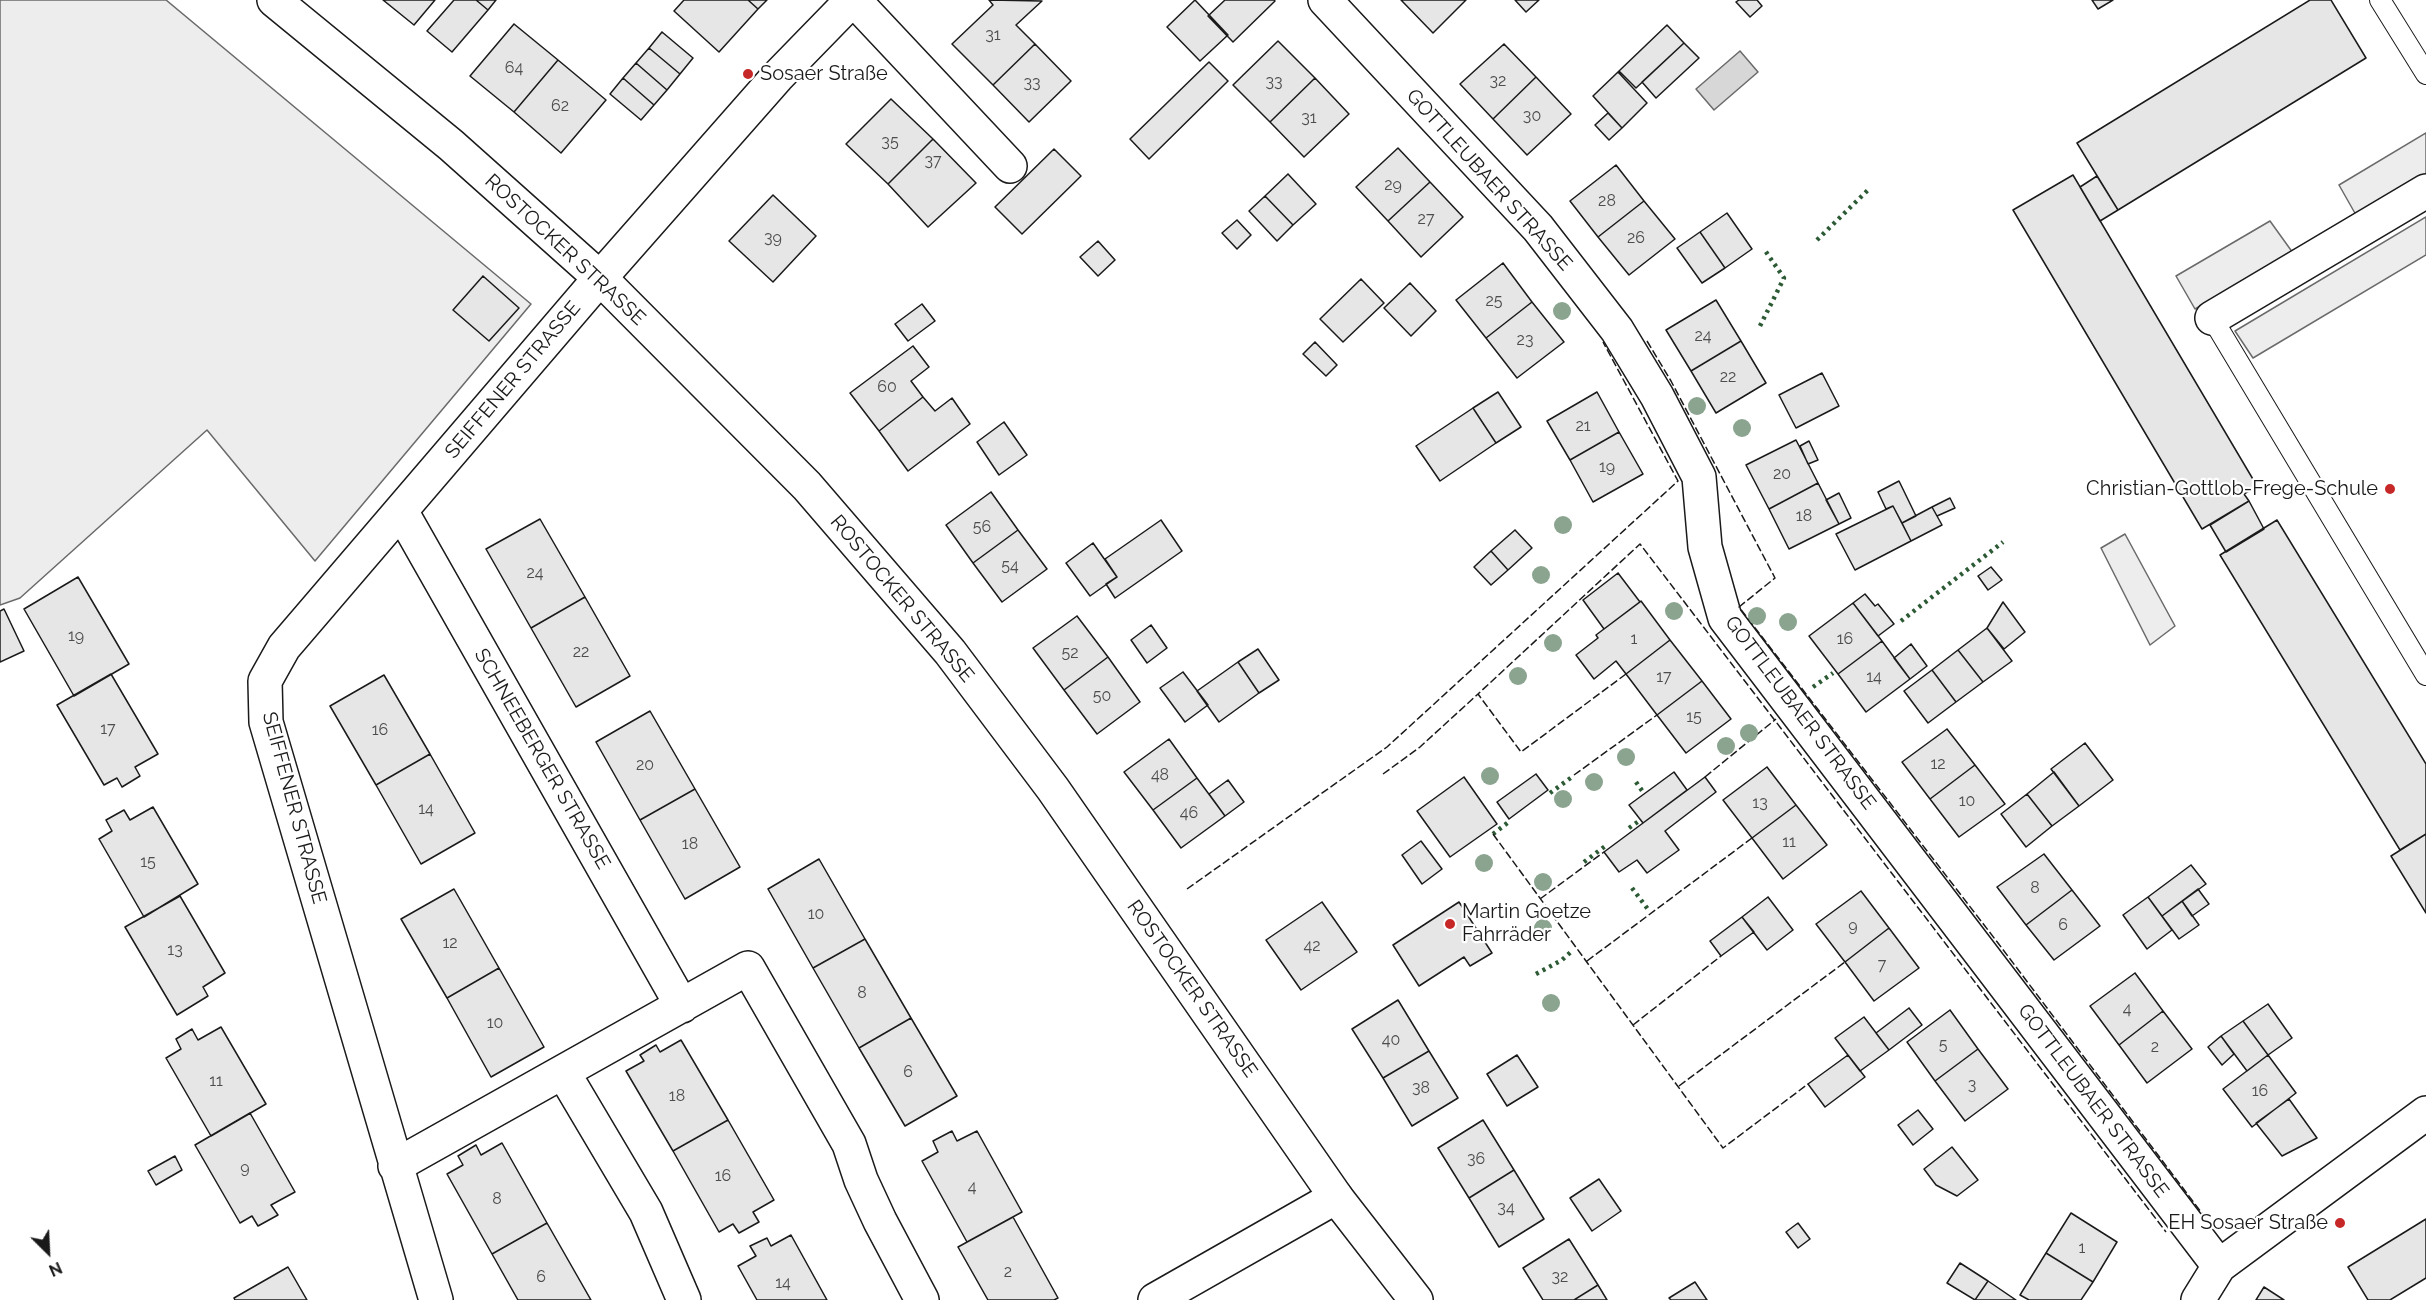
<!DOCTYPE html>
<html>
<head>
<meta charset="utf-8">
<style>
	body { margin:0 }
	#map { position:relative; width:2426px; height:1300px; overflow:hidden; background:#fff; font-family:Raleway,sans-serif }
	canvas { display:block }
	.north { position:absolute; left:18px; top:1222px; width:60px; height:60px; -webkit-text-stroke:4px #fff; paint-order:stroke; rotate:156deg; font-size:16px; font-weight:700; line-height:24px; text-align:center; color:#1a1a1a }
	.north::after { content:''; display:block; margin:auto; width:21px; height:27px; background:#1a1a1a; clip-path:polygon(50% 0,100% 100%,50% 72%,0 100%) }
</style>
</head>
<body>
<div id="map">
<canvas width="2426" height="1300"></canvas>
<div class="north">N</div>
</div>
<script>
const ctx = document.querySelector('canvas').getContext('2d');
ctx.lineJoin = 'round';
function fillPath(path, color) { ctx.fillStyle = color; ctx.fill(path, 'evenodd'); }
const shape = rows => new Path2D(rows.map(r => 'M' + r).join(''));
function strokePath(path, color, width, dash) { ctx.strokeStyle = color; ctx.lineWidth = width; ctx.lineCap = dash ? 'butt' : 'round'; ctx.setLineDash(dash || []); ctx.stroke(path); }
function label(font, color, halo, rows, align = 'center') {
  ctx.font = font + ' Raleway,sans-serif'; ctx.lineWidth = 4.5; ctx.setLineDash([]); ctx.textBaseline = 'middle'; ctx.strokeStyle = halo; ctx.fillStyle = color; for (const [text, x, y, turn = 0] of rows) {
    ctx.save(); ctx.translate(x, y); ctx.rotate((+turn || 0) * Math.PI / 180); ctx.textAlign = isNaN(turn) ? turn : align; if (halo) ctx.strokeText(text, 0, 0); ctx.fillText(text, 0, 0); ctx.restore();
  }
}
const built = shape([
	[0,0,166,0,531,304,315,561,207,430,20,598,0,605,0,0],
	[2426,133,2426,176,2356,215,2339,185,2426,133],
	[2426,217,2426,255,2253,358,2235,331,2426,217],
	[2270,221,2293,253,2195,309,2176,276,2270,221],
	[2125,534,2175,626,2150,645,2101,548,2125,534]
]);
fillPath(built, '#ededed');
strokePath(built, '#6a6a6a', 1.5);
const water = shape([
	[1740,51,1758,72,1714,110,1696,89,1740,51]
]);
fillPath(water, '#d7d7d7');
strokePath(water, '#6a6a6a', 1.5);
const building = shape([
	[383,0,435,0,414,25,383,0],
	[454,0,476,0,488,10,452,52,427,31,454,0],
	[476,0,496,0,488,10,476,0],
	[684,0,748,0,758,9,719,52,674,11,684,0],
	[748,0,767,0,758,9,748,0],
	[989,0,1042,1,1016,25,1035,44,993,85,952,44,993,5,989,0],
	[1195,0,1228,35,1200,61,1167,27,1195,0],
	[1225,0,1274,0,1275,1,1233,42,1208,16,1225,0],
	[1401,0,1466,0,1433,33,1401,0],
	[1515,0,1539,0,1526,12,1515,0],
	[1739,0,1757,0,1762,6,1750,17,1736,2,1739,0],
	[2092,0,2113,0,2098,9,2092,0],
	[2310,0,2331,0,2366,58,2118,210,2077,143,2310,0],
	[514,24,558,60,514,112,470,76,514,24],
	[1667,25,1684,43,1636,88,1619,71,1667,25],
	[662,32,693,58,680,74,649,48,662,32],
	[1278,41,1315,78,1270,122,1233,85,1278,41],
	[1684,43,1699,58,1656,98,1642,82,1684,43],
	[1035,44,1071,81,1029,122,993,85,1035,44],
	[1504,44,1536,77,1493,119,1460,84,1504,44],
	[649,48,680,74,667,90,636,63,649,48],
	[558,60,606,100,561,153,514,112,558,60],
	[1209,62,1228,81,1149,159,1130,139,1209,62],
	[636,63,667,90,654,105,623,78,636,63],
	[1618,72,1647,103,1622,128,1593,96,1618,72],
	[1536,77,1571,114,1527,155,1493,119,1536,77],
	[623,78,654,105,641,120,610,94,623,78],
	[1315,78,1349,114,1304,157,1270,122,1315,78],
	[891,99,933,139,888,184,846,144,891,99],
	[1608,113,1622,128,1609,140,1595,125,1608,113],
	[933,139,976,183,928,227,888,184,933,139],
	[1398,148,1430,182,1388,221,1356,187,1398,148],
	[1054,149,1081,176,1022,234,995,207,1054,149],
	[1616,165,1644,201,1598,237,1570,201,1616,165],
	[1288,174,1316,204,1293,225,1265,196,1288,174],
	[2073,175,2257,486,2244,494,2249,501,2202,529,2013,210,2073,175],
	[2097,176,2118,210,2100,221,2080,187,2097,176],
	[1430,182,1463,217,1421,257,1388,221,1430,182],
	[773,195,816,236,773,282,729,241,773,195],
	[1265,196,1293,225,1277,241,1249,211,1265,196],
	[1644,201,1675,239,1629,275,1598,237,1644,201],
	[1727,213,1752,249,1725,268,1700,232,1727,213],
	[1237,220,1251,235,1237,249,1222,233,1237,220],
	[1700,232,1725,268,1702,283,1677,248,1700,232],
	[1098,241,1115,260,1098,276,1080,257,1098,241],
	[1503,263,1532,302,1486,338,1456,300,1503,263],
	[483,276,519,308,489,341,453,310,483,276],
	[1361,279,1384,303,1343,342,1320,319,1361,279],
	[1410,283,1436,311,1411,336,1384,308,1410,283],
	[1716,300,1741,341,1691,371,1666,330,1716,300],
	[1532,302,1564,342,1517,378,1486,338,1532,302],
	[922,304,935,321,908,341,895,324,922,304],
	[1741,341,1766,383,1716,413,1691,371,1741,341],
	[1315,342,1337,365,1326,376,1303,354,1315,342],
	[913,346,929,367,911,381,923,397,879,431,850,393,913,346],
	[1822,373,1839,406,1796,428,1779,395,1822,373],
	[1498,392,1521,427,1496,443,1473,408,1498,392],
	[1597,392,1619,432,1570,460,1547,421,1597,392],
	[923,397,935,411,952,398,970,424,908,471,879,431,923,397],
	[1473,408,1496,443,1440,481,1416,446,1473,408],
	[1004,422,1027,455,999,475,977,442,1004,422],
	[1619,432,1643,474,1593,502,1570,460,1619,432],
	[1796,440,1818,483,1769,509,1746,465,1796,440],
	[1809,441,1818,460,1808,464,1800,446,1809,441],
	[1899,481,1916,516,1902,523,1893,506,1886,509,1878,492,1899,481],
	[1818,483,1839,524,1789,549,1769,509,1818,483],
	[991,492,1018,530,973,563,946,525,991,492],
	[1839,493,1851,518,1839,524,1826,500,1839,493],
	[1950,498,1955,508,1937,516,1932,507,1950,498],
	[2249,501,2264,529,2226,552,2210,525,2249,501],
	[1893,506,1911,541,1855,570,1836,534,1893,506],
	[1932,507,1942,525,1911,541,1902,523,1932,507],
	[540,519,585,597,531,628,486,549,540,519],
	[1161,520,1182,551,1115,598,1106,584,1117,577,1105,559,1161,520],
	[2277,520,2426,764,2426,834,2400,850,2220,555,2277,520],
	[1018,530,1047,569,1002,602,973,563,1018,530],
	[1515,530,1532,548,1508,570,1491,551,1515,530],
	[1093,543,1117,577,1090,596,1066,563,1093,543],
	[1491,551,1508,570,1491,585,1474,567,1491,551],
	[1991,567,2002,580,1988,590,1978,576,1991,567],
	[1618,573,1640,602,1604,629,1583,600,1618,573],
	[78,577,129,664,74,696,24,609,78,577],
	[1865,594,1875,606,1878,604,1894,624,1878,636,1853,603,1865,594],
	[585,597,630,676,576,707,531,628,585,597],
	[1641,601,1670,640,1626,674,1616,661,1594,679,1576,655,1598,638,1596,635,1641,601],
	[2003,602,2025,632,2004,649,1987,628,2003,602],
	[1853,603,1882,641,1838,674,1809,636,1853,603],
	[4,609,24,651,0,662,0,611,4,609],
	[1077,616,1108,657,1064,690,1033,648,1077,616],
	[1151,625,1167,648,1147,663,1131,640,1151,625],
	[1987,628,2012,661,1983,682,1958,650,1987,628],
	[1670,640,1702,681,1657,715,1626,674,1670,640],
	[1882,641,1910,679,1866,712,1838,674,1882,641],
	[1911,644,1927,666,1910,679,1894,658,1911,644],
	[1258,649,1279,680,1259,693,1238,662,1258,649],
	[1958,650,1983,682,1956,702,1932,670,1958,650],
	[1108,657,1140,702,1097,734,1064,690,1108,657],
	[1238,662,1259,693,1219,722,1197,691,1238,662],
	[1932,670,1956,702,1928,723,1904,691,1932,670],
	[1183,672,1208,705,1185,722,1160,688,1183,672],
	[111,674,158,754,135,767,140,776,122,787,117,778,104,785,57,705,111,674],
	[384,675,430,754,376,785,330,706,384,675],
	[1702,681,1731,719,1686,753,1657,715,1702,681],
	[650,711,695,789,640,820,596,742,650,711],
	[1947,729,1975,765,1930,799,1902,762,1947,729],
	[1169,739,1197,778,1153,810,1124,772,1169,739],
	[2085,743,2113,780,2079,806,2051,769,2085,743],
	[430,754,475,833,421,864,376,785,430,754],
	[1975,765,2005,804,1959,837,1930,799,1975,765],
	[1767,767,1796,805,1752,838,1723,800,1767,767],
	[1674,772,1687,790,1643,823,1629,805,1674,772],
	[2054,772,2079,806,2052,826,2027,794,2054,772],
	[1536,774,1548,790,1509,819,1497,802,1536,774],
	[1464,777,1497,824,1450,857,1417,811,1464,777],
	[1705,777,1716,792,1665,831,1679,850,1647,873,1637,860,1619,872,1604,852,1705,777],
	[1197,778,1225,816,1181,848,1153,810,1197,778],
	[1228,780,1244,802,1225,816,1209,794,1228,780],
	[695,789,740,867,685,899,640,820,695,789],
	[2027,794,2052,826,2026,847,2001,814,2027,794],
	[1796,805,1827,845,1783,879,1752,838,1796,805],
	[153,807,198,884,144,917,99,839,112,831,106,820,124,810,130,820,153,807],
	[2426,834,2426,913,2391,856,2426,834],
	[1421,841,1442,869,1422,884,1402,855,1421,841],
	[2044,854,2072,890,2026,925,1997,887,2044,854],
	[819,859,865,939,813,968,768,889,819,859],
	[2191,865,2206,884,2162,916,2148,897,2191,865],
	[454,889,499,968,447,998,401,919,454,889],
	[2198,889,2209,904,2192,916,2182,901,2198,889],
	[2072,890,2100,926,2054,960,2026,925,2072,890],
	[1861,891,1889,928,1845,962,1816,924,1861,891],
	[180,896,225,973,203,987,208,996,177,1015,125,927,180,896],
	[1768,897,1793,930,1767,950,1742,917,1768,897],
	[2148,897,2172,930,2147,949,2123,915,2148,897],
	[2182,901,2199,925,2179,939,2162,916,2182,901],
	[1322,902,1357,952,1301,990,1266,940,1322,902],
	[1459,902,1492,953,1470,966,1464,957,1419,986,1393,945,1459,902],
	[1742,917,1754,932,1721,956,1710,941,1742,917],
	[1889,928,1919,968,1874,1001,1845,962,1889,928],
	[865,939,911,1018,859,1048,813,968,865,939],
	[499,968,544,1047,491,1077,447,998,499,968],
	[2135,973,2163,1011,2119,1045,2090,1006,2135,973],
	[1398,1000,1429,1051,1383,1078,1352,1029,1398,1000],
	[2268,1004,2292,1038,2268,1055,2243,1021,2268,1004],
	[1909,1008,1922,1025,1889,1050,1876,1033,1909,1008],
	[1950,1010,1978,1049,1935,1081,1907,1042,1950,1010],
	[2163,1011,2192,1049,2147,1083,2119,1045,2163,1011],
	[1864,1017,1889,1050,1860,1071,1835,1038,1864,1017],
	[911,1018,957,1096,905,1126,859,1048,911,1018],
	[2243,1021,2268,1055,2247,1071,2221,1036,2243,1021],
	[221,1027,266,1104,211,1136,166,1058,181,1049,176,1039,192,1029,198,1040,221,1027],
	[2221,1036,2234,1054,2222,1065,2208,1047,2221,1036],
	[681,1040,728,1120,673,1151,626,1071,644,1061,640,1055,656,1045,660,1052,681,1040],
	[1978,1049,2008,1089,1965,1121,1935,1081,1978,1049],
	[1429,1051,1458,1098,1412,1126,1383,1078,1429,1051],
	[1517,1055,1538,1087,1507,1106,1487,1074,1517,1055],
	[1848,1055,1865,1077,1825,1107,1808,1084,1848,1055],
	[2268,1055,2296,1093,2252,1127,2223,1089,2268,1055],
	[2289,1099,2317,1138,2282,1156,2256,1123,2289,1099],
	[1918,1110,1933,1129,1913,1145,1898,1125,1918,1110],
	[250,1113,295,1192,271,1205,278,1215,258,1226,252,1216,240,1223,195,1145,250,1113],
	[728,1120,774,1200,753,1212,759,1222,739,1233,733,1224,719,1232,673,1151,728,1120],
	[1483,1120,1514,1170,1469,1198,1438,1148,1483,1120],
	[952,1131,957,1141,977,1131,1022,1212,967,1242,922,1161,938,1152,933,1141,952,1131],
	[502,1143,547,1223,492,1254,447,1174,463,1165,458,1156,476,1145,481,1155,502,1143],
	[1952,1147,1978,1180,1957,1196,1936,1185,1924,1169,1952,1147],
	[175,1156,182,1170,156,1185,148,1171,175,1156],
	[1514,1170,1544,1219,1499,1247,1469,1198,1514,1170],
	[1599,1179,1621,1211,1592,1231,1570,1198,1599,1179],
	[2071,1213,2117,1242,2093,1282,2046,1253,2071,1213],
	[1013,1217,1058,1298,1054,1300,988,1300,958,1247,1013,1217],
	[2426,1219,2426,1278,2390,1300,2368,1300,2348,1267,2426,1219],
	[547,1223,591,1300,518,1300,492,1254,547,1223],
	[1798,1223,1810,1239,1798,1248,1786,1232,1798,1223],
	[791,1235,827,1300,757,1300,738,1266,756,1256,750,1246,767,1238,771,1246,791,1235],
	[1569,1239,1598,1285,1574,1300,1543,1300,1523,1268,1569,1239],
	[2046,1253,2093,1282,2081,1300,2029,1300,2020,1295,2046,1253],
	[1960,1263,1988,1281,1975,1300,1947,1283,1960,1263],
	[288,1267,307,1300,235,1300,234,1298,288,1267],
	[1988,1281,2016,1300,1975,1300,1988,1281],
	[1695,1282,1707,1300,1671,1300,1669,1298,1695,1282],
	[1598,1285,1607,1300,1574,1300,1598,1285],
	[2264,1287,2284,1300,2256,1300,2264,1287]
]);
fillPath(building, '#e6e6e6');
strokePath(building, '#1a1a1a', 1.5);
const lane = shape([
	[2380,0,2426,74],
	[2212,318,2426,675]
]);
const street = shape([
	[854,0,1010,166],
	[1325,0,1538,228,1617,330,1657,396,1699,477,1705,547,1725,618,2219,1266],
	[2212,318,2426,191],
	[401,511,682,1006],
	[563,1072,646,1212,684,1300],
	[395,1166,748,968,849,1144,861,1180,880,1221,922,1300],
	[436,1300,266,722,265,681,284,647,600,278,777,77,852,0],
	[1155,1300,1336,1197],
	[2198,1300,2219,1266,2426,1113]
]);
const secondary = shape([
	[274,0,451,145,600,278,807,486,950,652,1053,789,1336,1197,1416,1300]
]);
strokePath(lane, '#1a1a1a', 22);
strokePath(street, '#1a1a1a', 36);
strokePath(secondary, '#1a1a1a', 36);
strokePath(lane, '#fff', 20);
strokePath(street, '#fff', 33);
strokePath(secondary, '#fff', 33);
strokePath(shape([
	[1817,240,1868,190],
	[1760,326,1784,278,1764,249],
	[1901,621,2003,542],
	[1813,687,1833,673],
	[1636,782,1643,792],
	[1550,793,1572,777],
	[1629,828,1639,821],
	[1493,834,1510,821],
	[1584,862,1608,844],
	[1632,888,1650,912],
	[1536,974,1562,960,1573,950]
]), '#2b5a34', 4.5, [3, 4.5]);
strokePath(shape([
	[1647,341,1671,381,1775,578,1739,607,1998,943,2204,1216],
	[1626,674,1521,752,1478,694,1640,544,2166,1232],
	[1383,774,1420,747,1478,694],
	[1574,775,1657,715],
	[1705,777,1776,719],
	[1493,834,1723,1148,1808,1084],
	[1187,889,1387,747,1678,481,1603,342],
	[1540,899,1604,852],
	[1587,961,1752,838],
	[1633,1025,1721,956],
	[1679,1086,1845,962]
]), '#1a1a1a', 1.5, [8, 3]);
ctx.fillStyle = '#8aa48f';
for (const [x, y] of [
	[1562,311],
	[1697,406],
	[1742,428],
	[1563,525],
	[1541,575],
	[1674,611],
	[1757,616],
	[1788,622],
	[1553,643],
	[1518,676],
	[1749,733],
	[1726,746],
	[1626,757],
	[1490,776],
	[1594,782],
	[1563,799],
	[1484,863],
	[1543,882],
	[1543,928],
	[1551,1003]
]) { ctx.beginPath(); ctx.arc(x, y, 9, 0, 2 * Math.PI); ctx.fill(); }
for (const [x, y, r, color] of [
	[748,74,6,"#c62828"],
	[2390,489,6,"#c62828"],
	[1450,924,6,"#c62828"],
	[2340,1223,6,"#c62828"]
]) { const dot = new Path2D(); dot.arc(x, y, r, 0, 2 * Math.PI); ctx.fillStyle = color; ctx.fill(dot); strokePath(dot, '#fff', 2); }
label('16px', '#4d4d4d', null, [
	["31",993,35],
	["64",514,68],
	["32",1498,81],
	["33",1274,82],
	["33",1032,83],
	["62",560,106],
	["30",1532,116],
	["31",1309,118],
	["35",890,142],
	["37",933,161],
	["29",1393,185],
	["28",1607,201],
	["27",1426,219],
	["39",773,238],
	["26",1636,238],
	["25",1494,301],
	["24",1703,336],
	["23",1525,340],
	["22",1728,377],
	["60",887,387],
	["21",1583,426],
	["19",1607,467],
	["20",1782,474],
	["18",1804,516],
	["56",982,527],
	["54",1010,566],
	["24",535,573],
	["19",76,636],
	["1",1634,639],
	["16",1845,639],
	["22",581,652],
	["52",1070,653],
	["17",1664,677],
	["14",1874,677],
	["50",1102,696],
	["15",1694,717],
	["17",108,729],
	["16",380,730],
	["12",1938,764],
	["20",645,765],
	["48",1160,775],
	["10",1967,801],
	["13",1760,803],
	["14",426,809],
	["46",1189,813],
	["11",1789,842],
	["18",690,844],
	["15",148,862],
	["8",2035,888],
	["10",816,914],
	["6",2063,925],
	["9",1853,926],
	["12",450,943],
	["42",1312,946],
	["13",175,950],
	["7",1882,965],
	["8",862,993],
	["4",2127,1009],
	["10",495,1023],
	["40",1391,1040],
	["5",1943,1045],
	["2",2155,1047],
	["6",908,1072],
	["11",216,1081],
	["3",1972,1085],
	["38",1421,1088],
	["16",2260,1091],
	["18",677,1096],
	["36",1476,1159],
	["9",245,1168],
	["16",723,1176],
	["4",972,1187],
	["8",497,1199],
	["34",1506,1208],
	["1",2082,1248],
	["2",1008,1272],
	["6",541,1277],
	["32",1560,1277],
	["14",783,1283]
]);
label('20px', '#1a1a1a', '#fff', [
	["Sosaer Straße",760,74],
	["Christian-Gottlob-Frege-Schule",2378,489,"right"],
	["Martin Goetze",1462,912],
	["Fahrräder",1462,935],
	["EH Sosaer Straße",2328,1223,"right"]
], 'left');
label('20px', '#1a1a1a', '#fff', [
	["GOTTLEUBAER STRASSE",1489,180,48],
	["ROSTOCKER STRASSE",565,250,43],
	["SEIFFENER STRASSE",513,380,-50],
	["ROSTOCKER STRASSE",902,599,50],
	["GOTTLEUBAER STRASSE",1800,713,53],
	["SCHNEEBERGER STRASSE",542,759,60],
	["SEIFFENER STRASSE",294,808,75],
	["ROSTOCKER STRASSE",1192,989,55],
	["GOTTLEUBAER STRASSE",2093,1101,53]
]);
</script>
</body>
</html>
